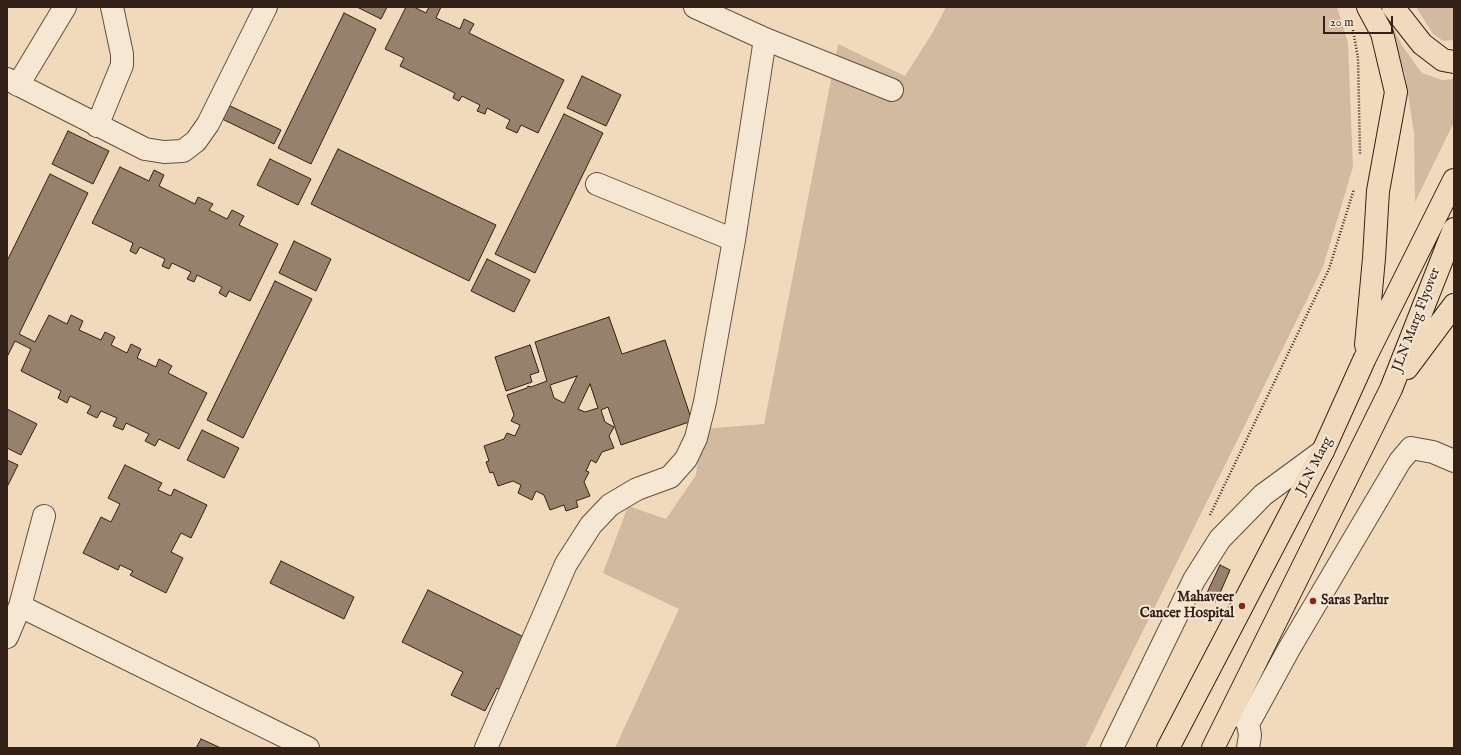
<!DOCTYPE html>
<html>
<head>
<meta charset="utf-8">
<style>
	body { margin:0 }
	#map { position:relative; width:1461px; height:755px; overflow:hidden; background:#f1dabc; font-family:"IM FELL English",serif }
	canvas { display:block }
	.frame { position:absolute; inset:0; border:8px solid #332017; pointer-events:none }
	.scale { position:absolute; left:1323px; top:16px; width:70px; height:18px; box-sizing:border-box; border:2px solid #332017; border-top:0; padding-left:5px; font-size:12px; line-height:14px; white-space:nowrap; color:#332017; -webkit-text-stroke:3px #f6e7d3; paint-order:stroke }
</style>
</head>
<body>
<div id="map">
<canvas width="1461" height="755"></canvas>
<div class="frame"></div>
<div class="scale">20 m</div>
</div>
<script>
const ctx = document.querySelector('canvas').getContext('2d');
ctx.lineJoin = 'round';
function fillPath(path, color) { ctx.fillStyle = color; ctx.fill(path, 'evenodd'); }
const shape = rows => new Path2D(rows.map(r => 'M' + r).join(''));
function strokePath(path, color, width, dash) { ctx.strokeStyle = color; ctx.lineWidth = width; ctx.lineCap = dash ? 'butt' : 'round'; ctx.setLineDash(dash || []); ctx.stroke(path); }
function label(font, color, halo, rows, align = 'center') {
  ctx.font = font + ' "IM FELL English",serif'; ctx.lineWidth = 4; ctx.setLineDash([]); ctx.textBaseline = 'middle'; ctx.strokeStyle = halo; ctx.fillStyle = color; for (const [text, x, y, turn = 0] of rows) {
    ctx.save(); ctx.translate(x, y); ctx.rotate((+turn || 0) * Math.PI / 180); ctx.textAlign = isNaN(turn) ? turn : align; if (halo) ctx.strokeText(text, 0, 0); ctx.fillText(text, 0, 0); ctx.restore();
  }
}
fillPath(shape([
	[946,7,1337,7,1348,43,1353,167,1323,267,1085,748,615,748,679,609,603,573,628,506,666,519,696,475,702,429,764,424,838,44,905,76,933,32],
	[1380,7,1382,7,1403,47,1422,73,1442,80,1454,79,1454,122,1415,202,1414,133,1405,74],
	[1416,7,1454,7,1454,40,1443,41,1433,34]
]), '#d1baa0');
const building = shape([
	[357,7,387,7,381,19,357,7],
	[406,7,414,7,426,13,429,7,441,7,436,18,460,29,464,19,474,24,469,33,564,80,538,133,521,125,517,133,506,128,510,120,487,108,485,114,477,111,480,105,462,96,459,101,453,98,455,93,400,66,404,58,385,49,406,7],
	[344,13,376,29,311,164,278,148,344,13],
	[582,76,621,95,606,126,567,108,582,76],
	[226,104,281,130,274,144,220,118,226,104],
	[564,114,603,133,535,273,495,254,564,114],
	[68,131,109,151,93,184,52,164,68,131],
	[338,149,496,225,469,281,311,204,338,149],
	[270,159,311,179,298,205,257,185,270,159],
	[120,167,149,181,154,170,164,175,159,186,195,204,198,197,213,204,209,210,227,219,232,210,244,216,239,225,278,244,250,301,229,291,226,297,219,293,222,287,197,275,194,282,187,279,191,272,172,263,169,269,162,266,165,259,140,247,136,254,130,251,133,243,92,223,120,167],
	[50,174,88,193,19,334,35,342,49,315,67,324,71,315,83,321,79,330,101,340,105,332,115,337,111,345,127,353,131,344,141,349,137,358,156,367,159,359,172,366,168,373,207,393,179,449,159,439,155,446,145,441,149,434,126,423,123,430,113,426,117,418,101,411,97,418,87,413,91,406,70,396,67,403,58,398,61,391,21,371,31,349,15,341,7,357,7,261,50,174],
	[294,241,331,259,316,291,279,273,294,241],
	[487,259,530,280,514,312,471,291,487,259],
	[275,281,312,299,243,438,207,420,275,281],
	[609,317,622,354,665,340,692,421,621,445,608,407,601,410,605,422,614,427,609,436,614,448,602,452,596,463,591,460,586,471,589,472,584,482,590,496,576,501,578,507,566,511,564,505,550,510,544,495,536,491,532,500,518,493,521,485,513,481,498,486,493,472,490,473,486,462,489,461,484,446,504,439,507,433,515,436,520,425,511,421,514,415,507,395,527,388,528,386,531,387,547,381,535,342,609,317],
	[577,376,564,403,554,398,550,385,577,376],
	[590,384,598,408,585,412,578,409,590,384],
	[530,345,539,372,530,375,532,382,506,391,495,357,530,345],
	[7,409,37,424,21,455,7,448,7,409],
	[202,430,239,448,224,478,187,460,202,430],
	[7,460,18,465,7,487,7,460],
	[125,465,162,483,158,490,171,496,174,489,207,505,191,538,181,533,171,552,183,558,166,593,130,575,133,571,120,565,118,570,83,553,101,517,111,522,120,504,108,498,125,465],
	[281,561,354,597,344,619,270,583,281,561],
	[1220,565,1230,570,1216,602,1205,597,1220,565],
	[428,590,532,641,506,693,497,688,485,711,451,695,463,672,402,642,428,590],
	[201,739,221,748,196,748,201,739]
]);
fillPath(building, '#96816d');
strokePath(building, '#332017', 1);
const minor = shape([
	[695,7,765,39,892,90],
	[7,79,145,149,164,152,183,151,196,141,208,124,266,7],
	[18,85,65,7],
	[97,126,122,65,122,54,112,7],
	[597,184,734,240],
	[20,606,308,748],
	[7,637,20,606,44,516],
	[1240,712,1248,724,1250,735,1248,748],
	[1248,724,1289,649,1400,461,1411,448,1433,452,1454,461],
	[486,748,566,564,591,525,610,505,637,489,670,477,686,459,696,438,705,402,734,240,765,39],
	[1112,748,1194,580,1220,539,1263,495,1323,451]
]);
const major = shape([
	[1393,7,1422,44,1443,60,1454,62],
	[1366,345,1374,258,1378,191,1396,92,1382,33,1368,7],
	[1407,368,1454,305],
	[1168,748,1323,451,1365,358,1454,180],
	[1213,748,1391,389,1454,229]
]);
strokePath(minor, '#624e40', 24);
strokePath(major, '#332017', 24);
strokePath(shape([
	[1353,30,1358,58,1360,154],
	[1210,515,1329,269,1354,189]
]), '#332017', 2.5, [1, 2]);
strokePath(minor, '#f6e7d3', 22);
strokePath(major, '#f1dabc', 22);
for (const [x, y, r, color] of [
	[1313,601,4,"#8f2418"],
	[1242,606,4,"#8f2418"]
]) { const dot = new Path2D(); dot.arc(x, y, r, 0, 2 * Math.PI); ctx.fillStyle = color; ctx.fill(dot); strokePath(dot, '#f6e7d3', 1.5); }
label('14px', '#332017', '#f6e7d3', [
	["JLN Marg Flyover",1417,320,-69],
	["JLN Marg",1315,466,-63]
]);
label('bold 14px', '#332017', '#f6e7d3', [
	["Mahaveer",1234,598],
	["Cancer Hospital",1234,614],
	["Saras Parlur",1321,601,"left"]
], 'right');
</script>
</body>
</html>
